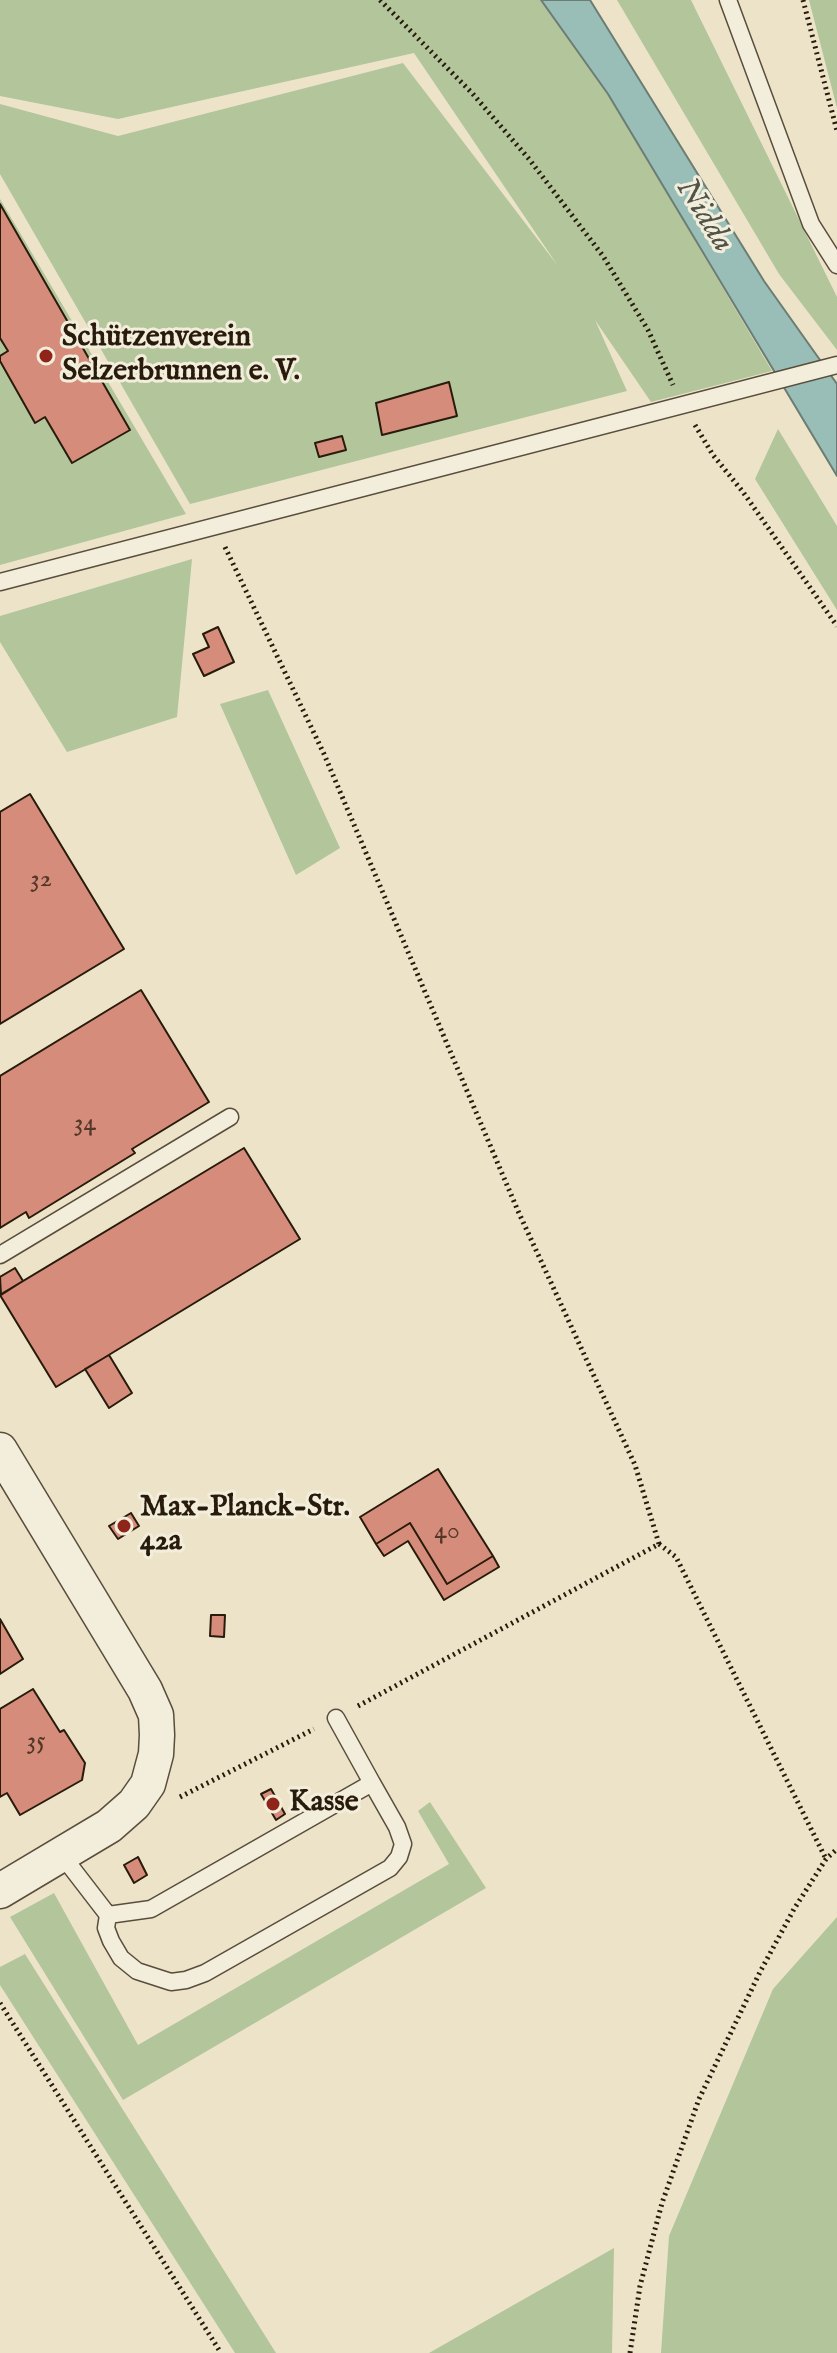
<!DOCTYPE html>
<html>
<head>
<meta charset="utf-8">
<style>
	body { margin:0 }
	canvas { display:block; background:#ede3c9 }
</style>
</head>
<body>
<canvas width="837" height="2353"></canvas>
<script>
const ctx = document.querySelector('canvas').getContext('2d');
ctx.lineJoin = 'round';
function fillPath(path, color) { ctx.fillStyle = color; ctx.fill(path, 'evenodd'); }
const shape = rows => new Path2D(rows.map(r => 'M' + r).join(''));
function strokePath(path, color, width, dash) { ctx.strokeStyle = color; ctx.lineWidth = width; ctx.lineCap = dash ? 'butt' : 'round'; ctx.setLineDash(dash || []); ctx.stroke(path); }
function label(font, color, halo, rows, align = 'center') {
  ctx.font = font + ' "IM FELL English",serif'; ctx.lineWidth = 6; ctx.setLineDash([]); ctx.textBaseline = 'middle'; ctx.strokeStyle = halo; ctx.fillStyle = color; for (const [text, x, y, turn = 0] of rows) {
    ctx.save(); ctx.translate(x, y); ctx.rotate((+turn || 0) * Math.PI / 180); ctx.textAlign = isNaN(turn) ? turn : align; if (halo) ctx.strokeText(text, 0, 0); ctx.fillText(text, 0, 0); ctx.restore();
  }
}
fillPath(shape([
	[0,0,541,0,608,94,772,371,651,402,595,320,627,391,190,504,0,174,0,104,118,136,403,63,558,266,414,53,118,119,0,96],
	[617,0,691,0,837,297,837,350,779,274],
	[809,0,837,0,837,108],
	[0,199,186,514,0,565],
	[778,429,837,526,837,610,755,479],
	[192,559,177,717,67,752,0,642,0,616],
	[268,690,340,848,296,875,220,704],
	[430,1802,486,1888,123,2100,10,1917,54,1893,138,2045,449,1864,418,1811],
	[837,1917,837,2353,661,2353,669,2236,773,1989],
	[25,1954,276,2353,235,2353,0,1985,0,1967],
	[614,2248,612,2353,429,2353]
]), '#b2c59b');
const water = shape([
	[541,0,590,0,764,281,837,384,837,476,608,94,541,0]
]);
fillPath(water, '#99beb7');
strokePath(water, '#6c7d73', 2);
const building = shape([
	[0,204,130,430,72,463,45,417,35,423,0,361,0,356,8,351,0,338,0,204],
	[449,382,457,416,382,435,376,403,449,382],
	[342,436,346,450,319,457,315,443,342,436],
	[218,627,234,662,204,676,193,654,209,647,203,634,218,627],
	[30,794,124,949,0,1024,0,812,30,794],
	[141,990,209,1102,132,1149,135,1153,29,1218,26,1212,0,1228,0,1076,141,990],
	[244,1148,300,1239,56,1387,0,1295,244,1148],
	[15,1268,23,1281,1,1295,0,1277,15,1268],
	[109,1355,132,1393,109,1408,85,1369,109,1355],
	[438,1469,493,1556,447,1584,410,1523,376,1544,360,1517,438,1469],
	[131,1513,139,1526,118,1539,109,1526,131,1513],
	[410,1523,447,1584,493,1556,499,1567,444,1600,408,1541,384,1556,376,1544,410,1523],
	[211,1615,225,1615,224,1637,210,1636,211,1615],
	[0,1619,23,1659,0,1674,0,1619],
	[33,1689,60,1732,64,1730,85,1763,82,1780,20,1815,7,1793,0,1797,0,1709,33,1689],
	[271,1789,285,1814,276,1820,261,1794,271,1789],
	[138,1857,147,1875,134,1883,124,1865,138,1857]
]);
fillPath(building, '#d68c7b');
strokePath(building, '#281b0c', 2);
const lane = shape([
	[728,0,811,224,837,265],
	[0,582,837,365],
	[0,1255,230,1117],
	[61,1854,108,1915,151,1909,372,1783,336,1718],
	[108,1915,106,1928,111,1941,121,1958,137,1971,171,1982,186,1980,205,1973,390,1868,399,1857,403,1844,397,1827,372,1783]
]);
const street = shape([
	[0,1450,145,1690,156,1715,157,1735,156,1754,148,1784,134,1804,109,1826,0,1891]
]);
strokePath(lane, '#594d3b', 19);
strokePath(street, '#594d3b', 37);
strokePath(shape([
	[380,0,472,93,529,159,603,256,648,330,673,385],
	[803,0,837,131],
	[695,425,713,455,743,492,837,626],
	[225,547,324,754,518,1211,635,1465,659,1544,358,1706],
	[659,1544,676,1557,826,1859],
	[180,1797,314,1729],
	[0,2003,221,2353],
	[630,2353,640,2286,662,2203,699,2099,760,1972,794,1909,826,1859,837,1849]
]), '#281b0c', 5, [2, 4]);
strokePath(lane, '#f3eddc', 16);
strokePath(street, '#f3eddc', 34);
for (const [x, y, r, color] of [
	[46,356,8,"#8f2418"],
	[124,1526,8,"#8f2418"],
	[273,1804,8,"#8f2418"]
]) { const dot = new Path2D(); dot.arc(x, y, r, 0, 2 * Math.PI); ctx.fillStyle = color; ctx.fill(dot); strokePath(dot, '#f3eddc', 3); }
label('26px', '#543728', null, [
	["32",41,881],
	["34",85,1125],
	["40",447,1533],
	["35",36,1743]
]);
label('bold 30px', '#281b0c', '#f3eddc', [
	["Schützenverein",62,339],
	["Selzerbrunnen e. V.",62,373],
	["Max-Planck-Str.",140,1509],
	["42a",140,1543],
	["Kasse",289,1804]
], 'left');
label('italic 32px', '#505448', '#f3eddc', [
	["Nidda",703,216,58]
]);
</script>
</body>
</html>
